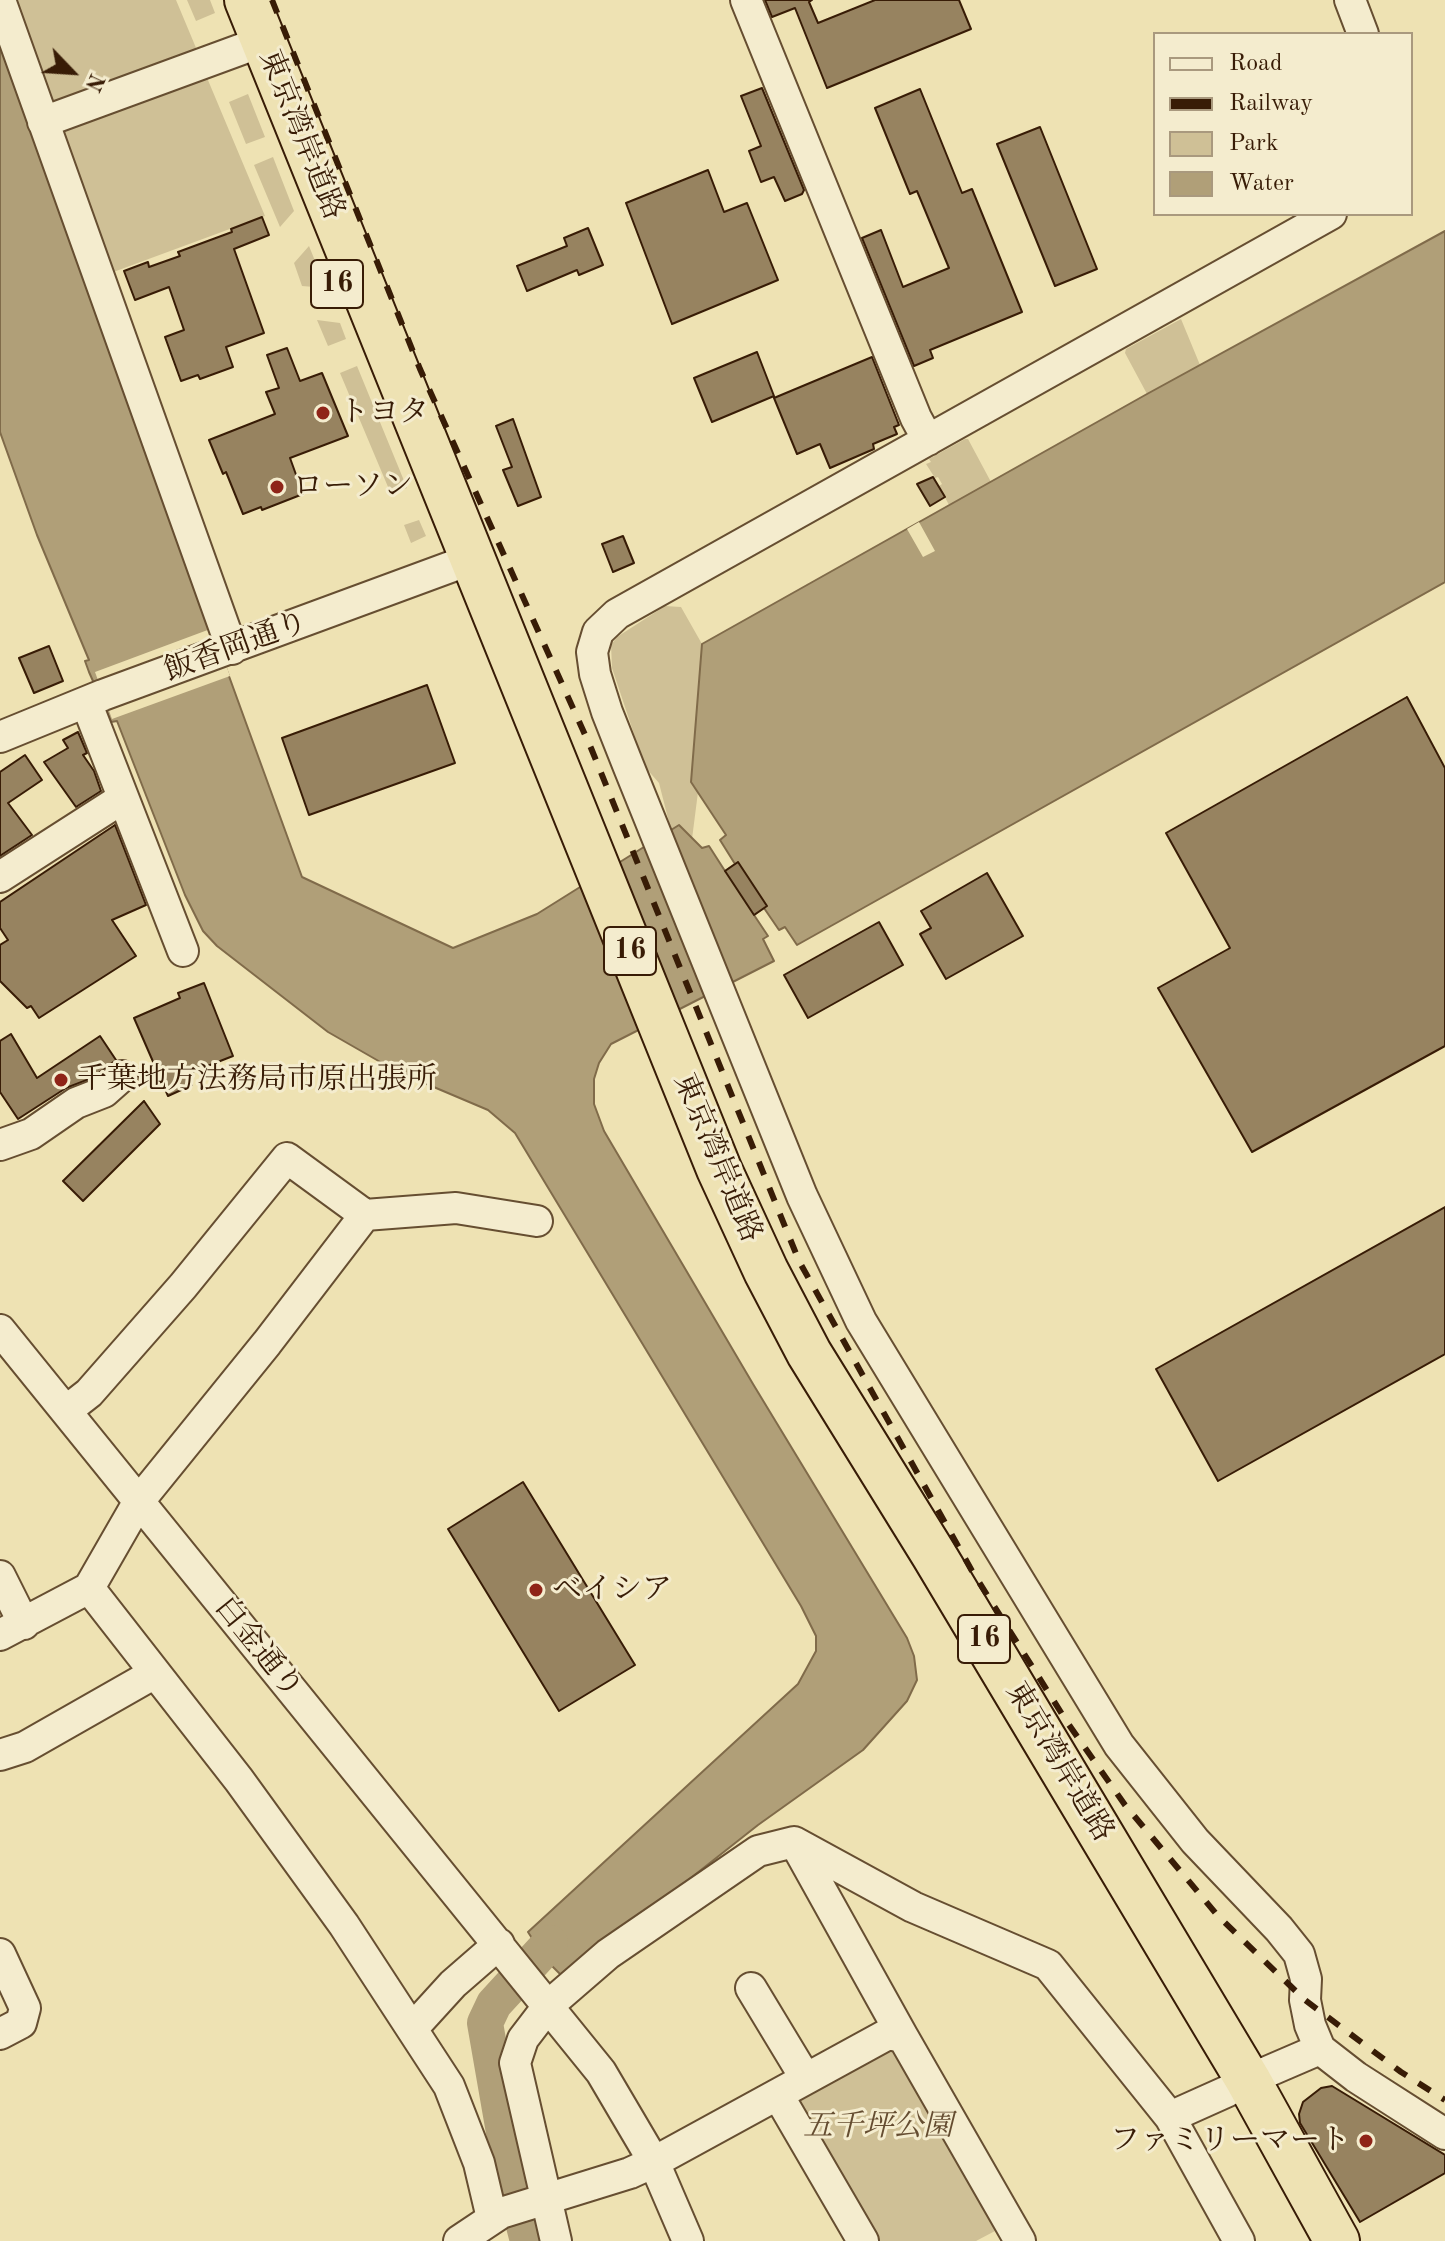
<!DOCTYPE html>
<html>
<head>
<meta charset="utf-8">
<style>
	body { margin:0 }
	#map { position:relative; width:1445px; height:2241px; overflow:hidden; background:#eee2b3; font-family:"Old Standard TT",serif }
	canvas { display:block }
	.legend { position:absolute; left:1153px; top:32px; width:260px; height:184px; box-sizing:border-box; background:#f4ecce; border:2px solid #a9997e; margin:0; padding:10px 14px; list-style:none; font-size:24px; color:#381c06 }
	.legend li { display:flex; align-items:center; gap:16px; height:40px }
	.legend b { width:40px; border:2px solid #a9997e }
	.north { position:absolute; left:32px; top:32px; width:80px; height:80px; -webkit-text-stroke:6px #f4ecce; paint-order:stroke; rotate:115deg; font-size:22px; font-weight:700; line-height:32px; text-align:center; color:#381c06 }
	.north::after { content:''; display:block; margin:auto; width:28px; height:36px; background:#381c06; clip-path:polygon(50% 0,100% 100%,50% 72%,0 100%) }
</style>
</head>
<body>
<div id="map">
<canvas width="1445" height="2241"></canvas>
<ul class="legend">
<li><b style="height:10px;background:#f4ecce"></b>Road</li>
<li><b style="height:10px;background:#381c06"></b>Railway</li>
<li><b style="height:22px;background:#cfc096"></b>Park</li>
<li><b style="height:22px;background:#b09f78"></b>Water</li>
</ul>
<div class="north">N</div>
</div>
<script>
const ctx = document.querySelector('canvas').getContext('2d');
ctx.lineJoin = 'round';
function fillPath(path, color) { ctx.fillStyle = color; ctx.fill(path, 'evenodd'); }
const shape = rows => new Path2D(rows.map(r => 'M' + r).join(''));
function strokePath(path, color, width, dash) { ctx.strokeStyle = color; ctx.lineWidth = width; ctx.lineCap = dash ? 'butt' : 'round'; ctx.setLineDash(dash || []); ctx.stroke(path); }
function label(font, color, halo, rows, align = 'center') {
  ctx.font = font + ' "Old Standard TT","Noto Serif JP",serif'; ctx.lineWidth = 6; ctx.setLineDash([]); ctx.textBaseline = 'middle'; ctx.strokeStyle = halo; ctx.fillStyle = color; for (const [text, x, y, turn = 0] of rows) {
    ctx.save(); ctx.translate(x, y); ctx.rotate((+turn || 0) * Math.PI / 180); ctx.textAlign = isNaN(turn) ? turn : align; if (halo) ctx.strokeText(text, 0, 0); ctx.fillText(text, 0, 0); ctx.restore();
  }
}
fillPath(shape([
	[9,0,176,0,199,55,61,107,45,100],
	[187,0,210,0,215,13,196,21],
	[205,73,265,216,108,274,57,138,64,123],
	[248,94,265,137,246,144,229,102],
	[273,157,294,211,280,227,254,165],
	[309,246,326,288,302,286,294,263],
	[1181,319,1200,365,1147,394,1125,353,1126,349],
	[317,320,340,323,346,339,328,346],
	[357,366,407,488,391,494,340,373],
	[965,439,968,439,991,482,949,505,939,486,942,484,938,477,935,478,926,464,931,462,929,459],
	[419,520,426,536,411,543,404,525],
	[665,606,681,607,702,644,691,782,698,792,692,839,679,826,671,830,659,783,645,767,612,668,611,645,617,637],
	[887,2043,904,2046,999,2214,995,2231,976,2241,873,2241,794,2106,798,2093]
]), '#cfc096');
const water = shape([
	[0,46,302,877,453,948,537,914,679,825,702,848,709,846,725,871,735,864,720,840,726,835,691,782,702,644,1147,394,1445,231,1445,582,797,945,785,927,779,930,764,908,754,915,768,936,763,939,774,961,611,1044,599,1063,594,1079,594,1104,604,1131,753,1384,907,1638,914,1656,917,1680,907,1701,863,1750,758,1825,564,1978,546,1960,528,1932,798,1684,816,1651,816,1636,801,1606,515,1133,488,1110,396,1071,328,1032,217,946,203,931,185,895,117,721,111,722,89,672,85,661,89,660,37,535,0,432,0,46]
]);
fillPath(water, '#b09f78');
strokePath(water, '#806b4a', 2);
fillPath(shape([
	[919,522,935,551,923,557,907,529],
	[213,628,230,676,112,719,95,672]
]), '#eee2b3');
strokePath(shape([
	[528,2241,513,2184,485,2023,494,2004,550,1943]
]), '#b09f78', 36);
const building = shape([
	[765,0,812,0,809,2,818,23,875,0,959,0,971,29,827,88,795,8,772,17,765,0],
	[762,88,804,190,802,194,785,201,774,177,761,182,749,151,761,146,741,96,762,88],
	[920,89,962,193,972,189,1022,312,930,350,933,358,914,366,862,238,881,230,903,287,949,268,917,191,910,194,875,108,920,89],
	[1040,127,1097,269,1055,286,997,144,1040,127],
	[708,170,724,212,747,203,778,280,672,324,626,203,708,170],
	[262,217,269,235,234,249,264,333,226,347,233,367,200,379,198,375,181,381,165,337,184,330,169,287,135,300,124,271,148,262,149,267,180,256,178,252,232,232,231,229,262,217],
	[588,228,603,265,579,275,577,270,527,291,517,266,567,246,564,238,588,228],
	[287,348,300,381,322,373,348,436,290,458,303,494,262,510,261,507,243,514,226,472,223,474,209,440,275,414,266,392,279,388,267,355,287,348],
	[757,352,774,396,712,422,694,378,757,352],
	[872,357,899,425,894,427,897,434,873,444,874,449,830,468,820,444,797,454,774,398,872,357],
	[513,419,541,497,518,506,503,470,512,467,496,426,513,419],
	[933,477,945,497,930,506,917,484,933,477],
	[623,536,634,563,613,572,602,544,623,536],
	[49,646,63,681,34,693,19,658,49,646],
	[427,685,455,763,309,815,282,738,427,685],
	[1407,697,1445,768,1445,1046,1252,1152,1158,988,1230,948,1166,833,1407,697],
	[78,732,87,753,83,755,94,771,101,791,76,807,44,762,68,748,63,740,78,732],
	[25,755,42,780,8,803,32,835,0,856,0,772,25,755],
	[115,825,146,905,112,920,136,956,39,1018,31,1006,27,1008,0,981,0,945,8,940,0,928,0,902,115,825],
	[738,862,767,906,754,915,725,871,738,862],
	[987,873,1023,936,946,979,920,934,931,928,921,911,987,873],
	[879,922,903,965,808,1018,784,975,879,922],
	[204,983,233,1056,187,1074,192,1085,168,1096,134,1018,180,998,178,993,204,983],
	[11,1034,37,1078,100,1036,116,1060,92,1078,66,1088,18,1119,0,1092,0,1041,11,1034],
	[144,1101,160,1124,83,1201,63,1181,144,1101],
	[1445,1207,1445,1354,1218,1481,1156,1369,1445,1207],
	[523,1482,635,1665,559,1711,448,1529,523,1482],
	[1332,2086,1445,2155,1445,2173,1360,2222,1300,2123,1299,2114,1303,2102,1321,2088,1332,2086]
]);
fillPath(building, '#978360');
strokePath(building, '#381c06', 2);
const minor = shape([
	[0,0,232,649],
	[746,0,916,418,928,440],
	[1350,0,1363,34],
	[43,122,242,49],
	[1331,214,617,614,598,632,592,652,595,674,607,712,628,765,802,1196,861,1321,1119,1745,1195,1841,1279,1929,1299,1954,1306,1979,1305,2000,1310,2025,1320,2049,1356,2077,1445,2134],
	[86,702,183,951],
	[0,737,103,695,472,559],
	[0,877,123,798],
	[0,1145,31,1134,76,1103,104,1092,122,1076],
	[0,1330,601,2072,654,2162,688,2241],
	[66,1411,89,1393,183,1286,287,1158,365,1215,456,1208,537,1221],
	[0,1576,24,1624],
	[89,1588,239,1780,344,1925,449,2086,479,2163,492,2218],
	[0,1635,89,1588,139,1501,267,1343,365,1215],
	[0,1755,25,1747,155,1673],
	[795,1843,903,2037],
	[0,1954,25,2008,21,2023,0,2034],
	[751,1988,806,2079],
	[412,2029,453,1984,499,1944],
	[1248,2080,1320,2049],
	[778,2095,863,2241],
	[1170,2117,1228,2091],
	[459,2241,501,2213,630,2173,654,2162,888,2034,903,2037,1020,2241],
	[556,2241,515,2063,523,2039,549,2005,608,1954,758,1851,794,1842,913,1907,1048,1965,1170,2117,1239,2241]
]);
const highway = shape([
	[247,0,719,1169,766,1271,809,1353,934,1555,1248,2080,1337,2241]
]);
strokePath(minor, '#664e31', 34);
strokePath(highway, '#381c06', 48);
strokePath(minor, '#f4ecce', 30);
strokePath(highway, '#eee2b3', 44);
strokePath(shape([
	[272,0,420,369,591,748,799,1261,972,1571,1067,1722,1125,1805,1218,1916,1305,2000,1401,2072,1445,2100]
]), '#381c06', 6, [14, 14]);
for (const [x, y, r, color] of [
	[323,413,8,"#8f2418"],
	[277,487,8,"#8f2418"],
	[61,1080,8,"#8f2418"],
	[536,1590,8,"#8f2418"],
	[1366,2141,8,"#8f2418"]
]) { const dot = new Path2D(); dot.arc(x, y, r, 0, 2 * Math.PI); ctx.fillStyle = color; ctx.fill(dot); strokePath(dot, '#f4ecce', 3); }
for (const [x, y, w] of [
	[337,284,52],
	[630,951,52],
	[984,1639,52]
]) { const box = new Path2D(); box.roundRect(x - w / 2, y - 24, w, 48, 6); ctx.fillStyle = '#f4ecce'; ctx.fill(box); strokePath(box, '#381c06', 2); }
label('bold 28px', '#381c06', null, [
	["16",337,284],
	["16",630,951],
	["16",984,1639]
]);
label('30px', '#381c06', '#f4ecce', [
	["東京湾岸道路",301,135,68],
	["飯香岡通り",236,647,-20],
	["東京湾岸道路",717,1158,67],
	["白金通り",258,1648,51],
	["東京湾岸道路",1059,1762,59]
]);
label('30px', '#381c06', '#f4ecce', [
	["トヨタ",339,413],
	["ローソン",293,487],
	["千葉地方法務局市原出張所",77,1080],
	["ベイシア",552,1590],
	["ファミリーマート",1350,2141,"right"]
], 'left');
label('italic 30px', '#654d31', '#f4ecce', [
	["五千坪公園",878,2127]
]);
</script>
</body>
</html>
